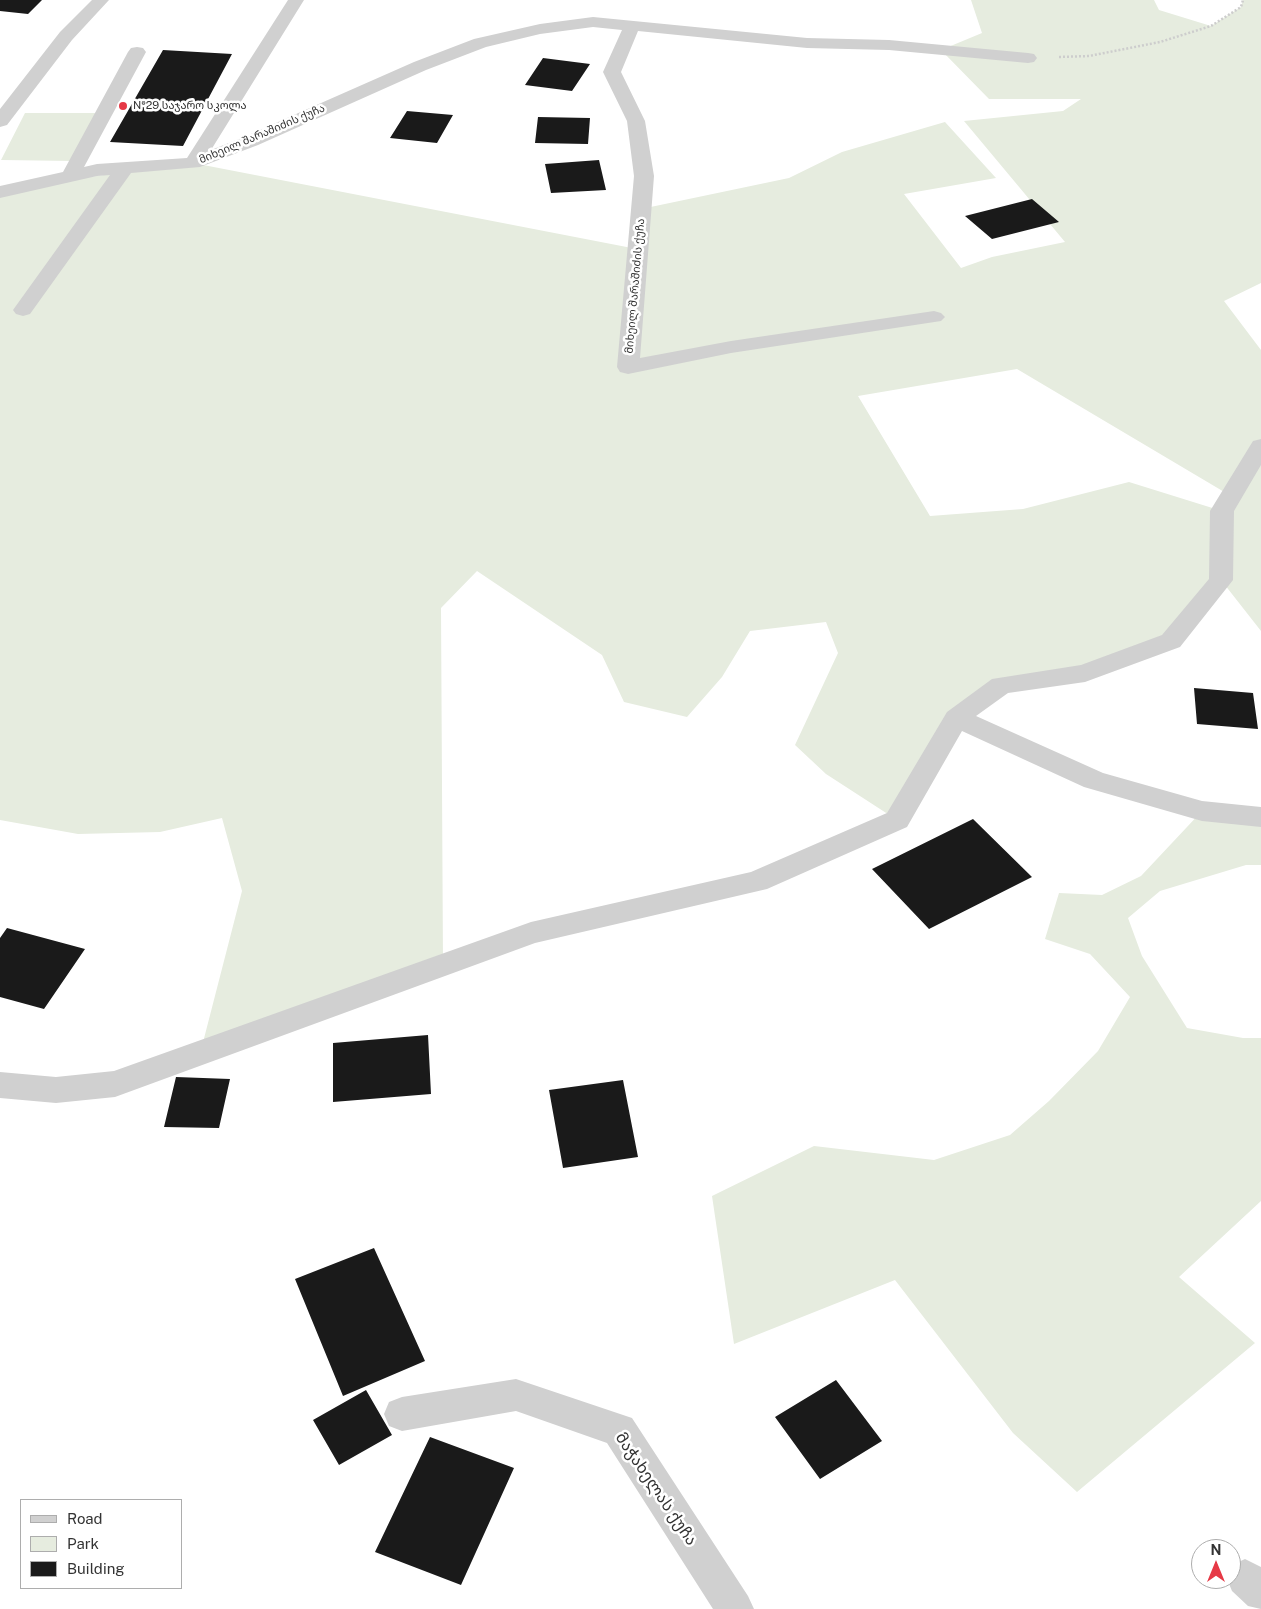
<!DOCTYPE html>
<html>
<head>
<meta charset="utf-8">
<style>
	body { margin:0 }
	#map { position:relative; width:1261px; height:1609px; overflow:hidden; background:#fff; font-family:"Public Sans",sans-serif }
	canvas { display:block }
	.legend { position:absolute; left:20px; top:1499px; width:162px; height:90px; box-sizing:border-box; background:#fff; border:1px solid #adadad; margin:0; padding:6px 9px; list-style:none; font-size:15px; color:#333 }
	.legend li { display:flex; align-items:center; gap:10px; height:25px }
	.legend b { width:25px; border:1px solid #adadad }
	.north { position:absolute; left:1191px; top:1539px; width:50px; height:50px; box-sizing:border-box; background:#fff; border:1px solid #adadad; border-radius:50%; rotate:0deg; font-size:14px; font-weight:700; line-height:20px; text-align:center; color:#333 }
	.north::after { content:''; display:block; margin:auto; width:18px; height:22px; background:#e63946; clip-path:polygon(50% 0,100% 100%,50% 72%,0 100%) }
</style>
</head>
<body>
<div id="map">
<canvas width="1261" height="1609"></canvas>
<ul class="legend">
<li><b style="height:6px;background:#d0d0d0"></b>Road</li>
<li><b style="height:14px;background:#e6ecdf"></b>Park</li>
<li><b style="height:14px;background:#1a1a1a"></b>Building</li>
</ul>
<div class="north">N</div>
</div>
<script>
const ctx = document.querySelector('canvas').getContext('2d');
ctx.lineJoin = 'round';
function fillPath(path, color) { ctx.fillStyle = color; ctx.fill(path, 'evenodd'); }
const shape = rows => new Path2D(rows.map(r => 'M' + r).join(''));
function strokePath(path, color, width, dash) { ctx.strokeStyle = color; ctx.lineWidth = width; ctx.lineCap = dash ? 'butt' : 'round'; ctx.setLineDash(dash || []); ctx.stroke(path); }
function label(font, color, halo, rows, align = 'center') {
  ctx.font = font + ' "Public Sans","Noto Sans Georgian",sans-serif'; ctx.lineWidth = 5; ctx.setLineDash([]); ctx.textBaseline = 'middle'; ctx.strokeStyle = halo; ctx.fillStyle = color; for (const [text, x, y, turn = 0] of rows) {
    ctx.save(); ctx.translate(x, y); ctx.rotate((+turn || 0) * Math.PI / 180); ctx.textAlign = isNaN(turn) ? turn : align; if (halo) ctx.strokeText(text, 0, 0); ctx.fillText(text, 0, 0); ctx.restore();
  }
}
fillPath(shape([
	[971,0,1154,0,1159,10,1211,26,1241,7,1243,0,1261,0,1261,283,1224,301,1261,350,1261,631,1221,580,1171,641,1085,673,1001,685,956,718,897,820,826,774,795,745,838,653,826,622,750,631,722,677,687,717,624,702,602,655,477,571,441,608,443,965,200,1054,242,891,222,818,160,832,78,834,0,820,0,189,193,163,637,249,641,209,789,178,842,152,945,122,996,178,904,194,961,268,992,257,1065,242,964,121,1063,111,1081,99,989,99,941,50,982,33],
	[1017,369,1231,496,1222,511,1129,482,1023,509,930,516,858,396],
	[25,113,96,113,74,161,1,160],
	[1202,811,1261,817,1261,865,1246,865,1160,891,1128,918,1142,956,1187,1028,1243,1038,1261,1038,1261,1201,1179,1277,1255,1343,1077,1492,1013,1433,895,1280,734,1344,712,1196,814,1146,934,1160,1010,1135,1049,1101,1098,1051,1130,997,1090,954,1045,939,1059,893,1102,895,1141,876]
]), '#e6ecdf');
fillPath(shape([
	[0,0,42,0,28,14,0,11],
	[163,50,232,54,183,146,110,142],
	[543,58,590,64,572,91,525,85],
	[407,111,453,115,437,143,390,138],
	[538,117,590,118,588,144,535,143],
	[599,160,606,190,551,193,545,164],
	[1032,199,1059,222,992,239,965,216],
	[1194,688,1253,693,1258,729,1197,724],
	[973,819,1032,877,929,929,872,869],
	[7,928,85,949,44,1009,0,997,0,938],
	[428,1035,431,1094,333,1102,333,1043],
	[176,1077,230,1079,219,1128,164,1127],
	[623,1080,638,1157,563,1168,549,1090],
	[374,1248,425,1361,343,1396,295,1279],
	[836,1380,882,1441,820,1479,775,1417],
	[366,1390,392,1435,339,1465,313,1420],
	[430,1437,514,1468,461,1585,375,1552]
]), '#1a1a1a');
strokePath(shape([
	[1059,57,1089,56,1160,42,1211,26,1241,7,1243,0]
]), '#cdcdcd', 2.5, [2, 2]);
fillPath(shape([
	[92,0,109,0,72,40,7,125,0,127,0,109,60,32,92,0],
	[288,0,304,0,211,150,244,137,414,62,474,39,540,24,593,17,807,38,889,40,1028,53,1034,54,1037,58,1034,62,1028,63,889,50,807,48,638,31,621,72,645,121,654,176,640,358,731,341,934,311,941,313,945,317,941,321,731,353,628,374,620,372,617,367,634,176,627,121,603,72,622,30,593,27,540,34,486,47,426,70,258,145,200,167,131,173,30,314,23,316,16,314,13,310,110,175,97,176,0,198,0,186,63,172,128,52,131,48,137,47,143,48,146,52,84,167,97,164,187,158,288,0],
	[1261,439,1261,465,1234,511,1233,580,1180,647,1085,682,1008,693,976,716,1103,773,1202,801,1261,807,1261,827,1202,821,1084,787,962,731,907,827,767,889,535,943,115,1097,56,1103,0,1098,0,1072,56,1077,114,1071,531,922,751,872,887,813,947,712,992,679,1081,665,1162,635,1209,579,1210,511,1253,441,1261,439],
	[516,1379,632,1418,748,1596,754,1609,713,1609,607,1443,516,1411,402,1431,389,1426,384,1414,389,1402,402,1397,516,1379],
	[1245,1559,1261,1567,1261,1609,1248,1606,1232,1591,1227,1579,1231,1579,1232,1565,1245,1559]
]), '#d0d0d0');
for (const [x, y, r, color] of [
	[123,106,5,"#e63946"]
]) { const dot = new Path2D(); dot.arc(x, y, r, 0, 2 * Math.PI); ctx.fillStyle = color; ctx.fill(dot); strokePath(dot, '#fff', 2); }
label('11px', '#333', '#fff', [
	["№29 საჯარო სკოლა",133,106]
], 'left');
label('11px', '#333', '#fff', [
	["მიხეილ შარაშიძის ქუჩა",262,134,-23],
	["მიხეილ შარაშიძის ქუჩა",635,286,-85]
]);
label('16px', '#333', '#fff', [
	["მაჭახელას ქუჩა",656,1489,56]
]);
</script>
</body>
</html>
